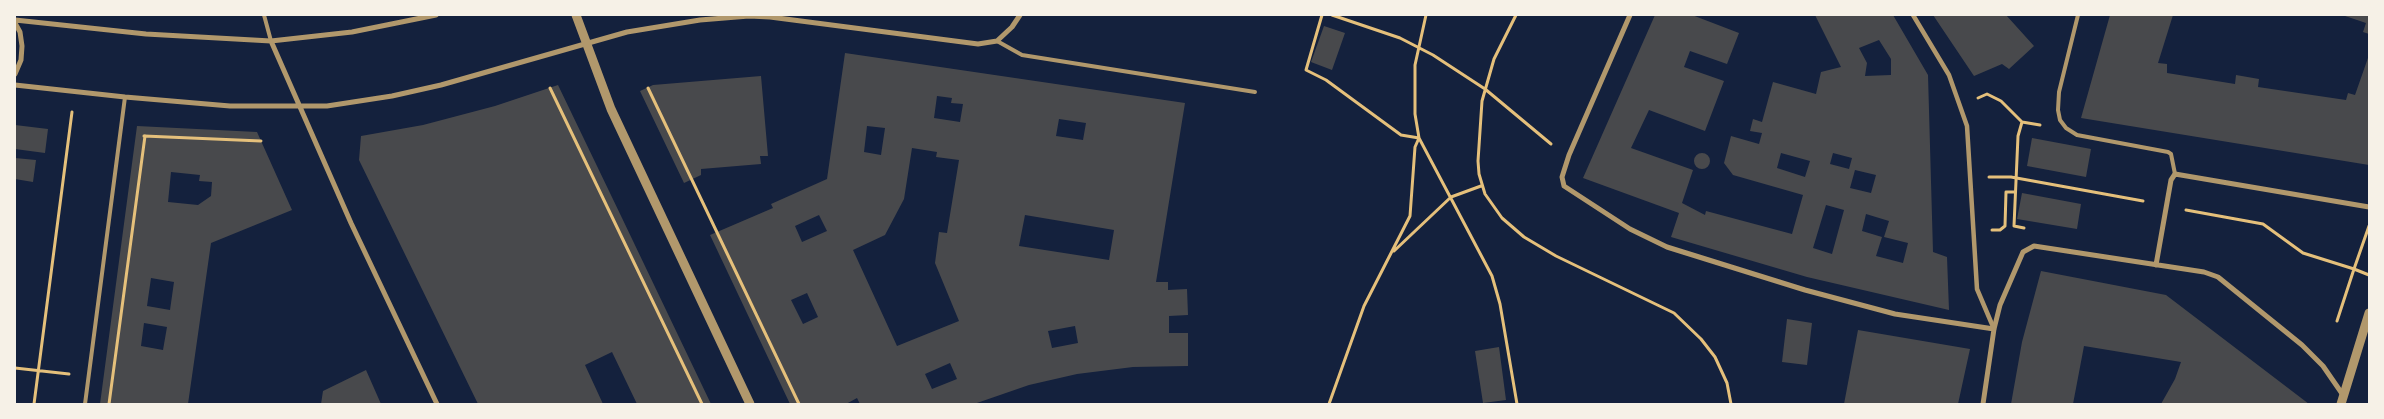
<!DOCTYPE html>
<html>
<head>
<meta charset="utf-8">
<style>
	body { margin:0 }
	#map { position:relative; width:2384px; height:419px; overflow:hidden; background:#14213d; font-family:Quicksand,sans-serif }
	canvas { display:block }
	.frame { position:absolute; inset:0; border:16px solid #f6f1e7; pointer-events:none }
</style>
</head>
<body>
<div id="map">
<canvas width="2384" height="419"></canvas>
<div class="frame"></div>
</div>
<script>
const ctx = document.querySelector('canvas').getContext('2d');
ctx.lineJoin = 'round';
function fillPath(path, color) { ctx.fillStyle = color; ctx.fill(path, 'evenodd'); }
const shape = rows => new Path2D(rows.map(r => 'M' + r).join(''));
function strokePath(path, color, width, dash) { ctx.strokeStyle = color; ctx.lineWidth = width; ctx.lineCap = dash ? 'butt' : 'round'; ctx.setLineDash(dash || []); ctx.stroke(path); }
fillPath(shape([
	[1655,15,1692,15,1739,33,1727,64,1690,51,1684,67,1724,81,1705,131,1649,110,1631,148,1693,170,1682,203,1705,215,1706,211,1792,234,1803,195,1733,175,1724,163,1731,136,1759,144,1762,133,1750,131,1753,119,1762,122,1773,82,1816,94,1821,72,1841,67,1815,15,1893,15,1928,75,1933,252,1947,257,1949,310,1807,277,1671,237,1679,213,1583,178],
	[1879,40,1891,59,1891,75,1865,76,1867,63,1859,48],
	[1781,153,1810,161,1805,177,1777,168],
	[1833,153,1852,158,1849,169,1830,164],
	[1855,170,1876,175,1871,193,1850,188],
	[1826,205,1844,210,1832,254,1813,248],
	[1866,214,1889,221,1884,237,1908,243,1903,263,1876,256,1882,237,1862,231],
	[1933,15,2006,15,2034,46,2009,69,2002,64,1974,76],
	[2110,15,2173,15,2158,63,2167,64,2167,73,2235,84,2236,75,2259,79,2258,87,2346,100,2348,93,2355,95,2369,55,2369,165,2081,118],
	[2342,15,2369,15,2369,34,2363,32,2366,23],
	[1324,26,1345,33,1332,70,1311,62],
	[845,53,1185,103,1156,282,1168,282,1168,290,1187,289,1188,315,1169,316,1169,333,1188,333,1188,366,1133,367,1077,374,1029,385,974,404,860,404,857,398,846,404,790,404,710,235,773,208,771,204,827,179],
	[937,96,952,98,951,103,963,104,960,122,934,118],
	[1059,119,1086,123,1083,140,1056,136],
	[867,126,885,128,881,155,864,152],
	[912,148,937,152,936,157,959,160,947,233,939,232,935,263,959,321,897,346,853,250,885,235,904,199],
	[819,215,827,231,802,242,795,226],
	[1025,215,1114,230,1109,260,1019,246],
	[807,293,818,317,803,324,791,300],
	[1075,326,1078,343,1052,348,1048,331],
	[950,363,957,379,932,389,925,374],
	[761,76,768,156,760,156,761,164,701,169,701,175,684,183,640,91,653,85],
	[558,85,622,218,711,404,637,404,612,352,585,365,603,404,478,404,359,160,361,136,423,125,495,106],
	[15,125,48,129,45,153,15,149],
	[137,126,257,132,292,210,211,243,188,404,100,404],
	[171,172,200,175,199,181,212,182,211,196,198,205,168,202],
	[151,278,174,282,170,310,147,306],
	[144,323,167,327,163,350,141,346],
	[2032,138,2091,149,2086,177,2027,166],
	'1694 161a8 8 0 1 1 16 0a8 8 0 1 1-16 0Z',
	[15,158,36,160,33,182,15,179],
	[2022,193,2081,204,2077,229,2017,219],
	[2041,271,2166,295,2309,404,2161,404,2175,379,2181,362,2084,346,2073,404,2011,404,2022,342],
	[1787,319,1812,323,1807,365,1782,362],
	[1858,330,1970,349,1958,404,1844,404],
	[1499,347,1506,400,1483,403,1475,351],
	[366,370,381,404,321,404,323,391]
]), '#48494c');
strokePath(shape([
	[1322,15,1306,70,1326,80,1401,135,1419,138,1492,276,1500,304,1517,404],
	[1332,15,1400,38,1433,55,1485,89,1551,144],
	[1516,15,1494,59,1482,101,1478,161,1479,174,1485,194,1502,218,1524,237,1556,256,1674,313,1701,339,1715,357,1727,383,1731,404],
	[550,88,702,404],
	[648,88,799,404],
	[1978,98,1987,94,2001,101,2022,122,2040,125],
	[2022,122,2018,136,2014,226,2024,228],
	[144,136,261,141],
	[1989,177,2011,177,2143,201],
	[2186,210,2263,224,2303,253,2354,269,2337,321],
	[2369,226,2354,269,2369,275],
	[1992,230,2000,230,2005,226,2006,192,2015,192],
	[1394,251,1451,197,1481,186],
	[15,368,69,374],
	[34,404,72,112],
	[109,404,145,136],
	[1329,404,1364,306,1410,216,1415,147,1419,138,1415,114,1415,65,1426,15]
]), '#e5c07b', 3);
strokePath(shape([
	[264,15,271,41],
	[2078,15,2059,92,2058,110,2060,120,2066,128,2077,135,2168,152,2171,154,2175,174],
	[997,41,1022,55,1255,92],
	[85,404,125,97]
]), '#b1986c', 4);
strokePath(shape([
	[1913,15,1949,75,1967,126,1977,289,1994,329]
]), '#b1986c', 4.5);
strokePath(shape([
	[1630,15,1569,155,1562,177,1564,186,1630,229,1667,247,1805,290,1895,314,1994,329],
	[15,20,146,34,271,41,352,32,436,15],
	[15,23,20,32,22,46,21,60,15,74],
	[271,41,351,223,437,404],
	[15,85,125,97,230,106,327,106,392,96,441,85,627,32,700,20,749,16,770,17,978,44,997,41,1012,27,1020,15],
	[2156,265,2171,180,2175,174,2369,207],
	[1983,404,1994,329,2000,305,2023,252,2034,246,2204,272,2218,277,2302,345,2323,366,2343,395]
]), '#b1986c', 5);
strokePath(shape([
	[576,15,611,109,750,404],
	[2341,404,2369,313]
]), '#b1986c', 9);
</script>
</body>
</html>
